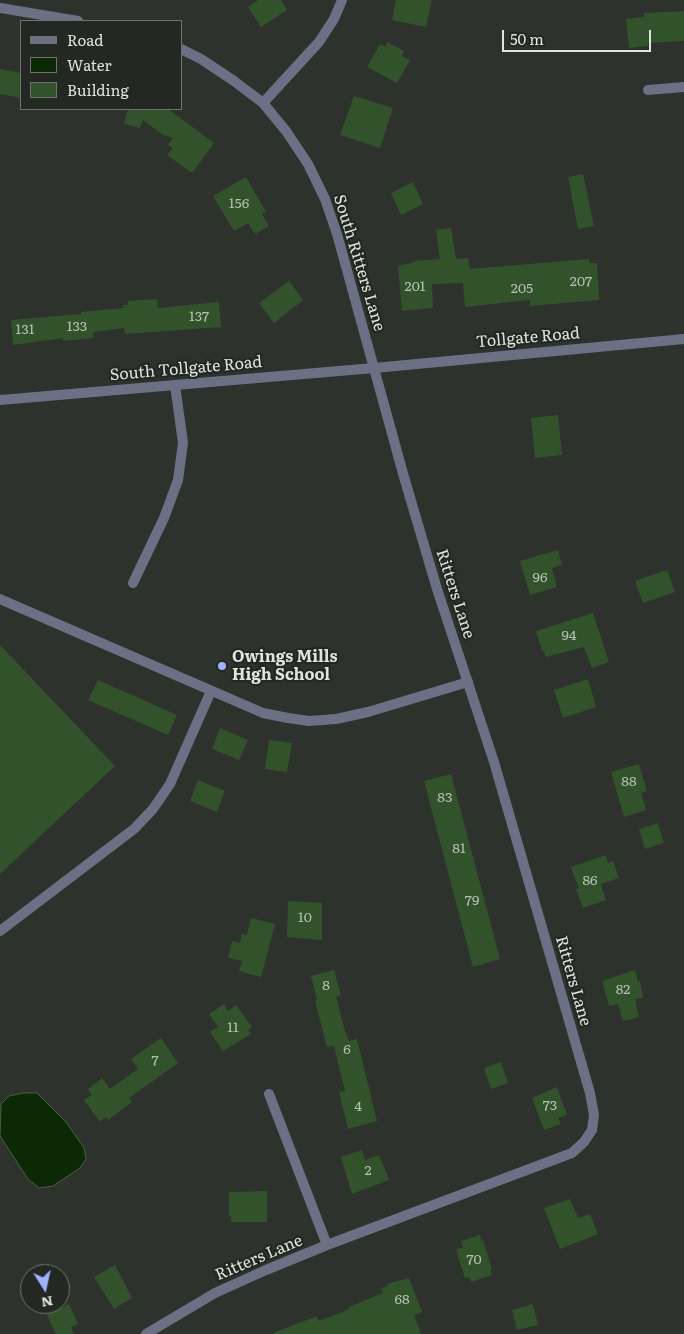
<!DOCTYPE html>
<html>
<head>
<meta charset="utf-8">
<style>
	body { margin:0 }
	#map { position:relative; width:684px; height:1334px; overflow:hidden; background:#2e322d; font-family:Literata,serif }
	canvas { display:block }
	.legend { position:absolute; left:20px; top:20px; width:162px; height:90px; box-sizing:border-box; background:#242823; border:1px solid #6f736e; margin:0; padding:6px 9px; list-style:none; font-size:15px; color:#e0e3df }
	.legend li { display:flex; align-items:center; gap:10px; height:25px }
	.legend b { width:25px; border:1px solid #6f736e }
	.north { position:absolute; left:20px; top:1264px; width:50px; height:50px; box-sizing:border-box; background:#242823; border:1px solid #6f736e; border-radius:50%; rotate:170deg; font-size:14px; font-weight:700; line-height:20px; text-align:center; color:#e0e3df }
	.north::after { content:''; display:block; margin:auto; width:18px; height:22px; background:#a1b2fd; clip-path:polygon(50% 0,100% 100%,50% 72%,0 100%) }
	.scale { position:absolute; left:502px; top:30px; width:149px; height:22px; box-sizing:border-box; border:2px solid #e0e3df; border-top:0; padding-left:6px; font-size:15px; line-height:18px; white-space:nowrap; color:#e0e3df; -webkit-text-stroke:4px #242823; paint-order:stroke }
</style>
</head>
<body>
<div id="map">
<canvas width="684" height="1334"></canvas>
<ul class="legend">
<li><b style="height:6px;background:#6b7084"></b>Road</li>
<li><b style="height:14px;background:#0a2904"></b>Water</li>
<li><b style="height:14px;background:#32522c"></b>Building</li>
</ul>
<div class="north">N</div>
<div class="scale">50 m</div>
</div>
<script>
const ctx = document.querySelector('canvas').getContext('2d');
ctx.lineJoin = 'round';
function fillPath(path, color) { ctx.fillStyle = color; ctx.fill(path, 'evenodd'); }
const shape = rows => new Path2D(rows.map(r => 'M' + r).join(''));
function strokePath(path, color, width, dash) { ctx.strokeStyle = color; ctx.lineWidth = width; ctx.lineCap = dash ? 'butt' : 'round'; ctx.setLineDash(dash || []); ctx.stroke(path); }
function label(font, color, halo, rows, align = 'center') {
  ctx.font = font + ' Literata,serif'; ctx.lineWidth = 4.5; ctx.setLineDash([]); ctx.textBaseline = 'middle'; ctx.strokeStyle = halo; ctx.fillStyle = color; for (const [text, x, y, turn = 0] of rows) {
    ctx.save(); ctx.translate(x, y); ctx.rotate((+turn || 0) * Math.PI / 180); ctx.textAlign = isNaN(turn) ? turn : align; if (halo) ctx.strokeText(text, 0, 0); ctx.fillText(text, 0, 0); ctx.restore();
  }
}
const water = shape([
	[23,1093,37,1093,66,1122,84,1148,86,1159,80,1168,53,1186,39,1188,28,1179,0,1136,1,1104,9,1096,23,1093]
]);
fillPath(water, '#0a2904');
strokePath(water, '#4a6146', 1);
fillPath(shape([
	[258,0,281,0,287,10,261,27,248,7],
	[396,0,432,0,426,27,392,20],
	[684,11,684,41,648,43,648,46,629,48,626,19,644,17,644,13],
	[387,42,404,51,402,56,410,60,397,83,367,67,380,44,386,47],
	[0,69,21,73,21,98,0,94],
	[354,96,393,108,380,148,340,135],
	[128,109,168,109,214,143,192,173,167,155,173,148,168,145,173,138,163,135,143,120,140,128,124,124],
	[583,174,594,226,578,229,568,177],
	[246,177,266,212,262,214,269,226,255,234,248,223,234,231,213,196],
	[413,182,423,204,401,215,391,193],
	[451,228,456,259,468,258,470,269,589,259,589,263,597,263,599,300,530,306,530,300,465,307,463,283,432,284,433,308,402,311,398,266,415,262,415,261,440,259,436,230],
	[289,281,303,300,274,323,259,303],
	[157,299,158,308,219,302,221,327,125,334,124,328,93,332,94,338,63,341,63,338,13,345,11,320,81,314,81,312,123,308,123,305,128,305,128,301],
	[558,415,562,455,535,458,531,418],
	[558,550,562,565,552,568,557,587,530,595,520,561],
	[667,570,675,592,643,603,635,581],
	[593,613,609,662,592,668,584,647,546,657,544,651,542,651,536,631],
	[0,645,115,766,0,874],
	[588,679,596,707,563,718,554,690],
	[98,680,177,715,168,735,88,700],
	[220,728,248,740,239,760,212,749],
	[269,740,292,743,287,772,265,769],
	[639,764,647,791,641,793,646,810,624,817,611,772],
	[451,774,500,959,473,967,424,781],
	[198,780,225,791,217,812,190,801],
	[658,823,664,843,645,849,639,829],
	[606,855,608,863,613,861,619,878,601,884,606,900,583,908,576,889,579,889,571,867],
	[288,901,322,903,322,940,287,937],
	[251,918,275,924,261,977,239,971,242,961,228,958,232,941,240,943,242,934,247,935],
	[334,970,341,995,336,997,345,1031,349,1041,357,1039,377,1121,348,1129,339,1092,345,1091,334,1046,327,1047,315,1001,317,1000,311,976],
	[635,970,638,982,640,981,643,998,635,999,639,1017,623,1021,618,1004,609,1006,602,981],
	[224,1004,228,1011,236,1005,252,1027,248,1030,251,1034,223,1051,210,1032,218,1027,209,1014],
	[161,1038,178,1063,129,1098,132,1102,108,1120,106,1117,100,1122,84,1100,92,1095,88,1089,102,1078,110,1089,138,1069,131,1059],
	[501,1062,508,1083,491,1089,484,1068],
	[557,1087,567,1115,558,1118,561,1124,544,1130,532,1098],
	[362,1150,365,1160,379,1155,389,1180,352,1194,341,1157],
	[267,1191,267,1222,231,1222,231,1216,229,1216,229,1192],
	[570,1199,578,1218,590,1214,598,1234,560,1249,544,1208],
	[480,1235,481,1241,483,1240,492,1270,490,1270,492,1275,471,1282,469,1277,465,1278,456,1249,463,1248,461,1241],
	[115,1265,132,1298,114,1309,94,1277],
	[409,1278,422,1312,414,1315,421,1334,273,1334,273,1333,317,1316,319,1321,350,1309,349,1307,383,1293,381,1288,388,1286,387,1284],
	[69,1304,78,1324,71,1327,74,1334,56,1334,47,1315],
	[533,1304,538,1325,517,1330,512,1310]
]), '#32522c');
strokePath(shape([
	[133,583,164,518,178,480,183,443,175,385],
	[0,599,263,713,288,718,309,721,336,719,368,712,468,682],
	[0,931,134,829,153,809,170,784,211,691]
]), '#6b7084', 10);
strokePath(shape([
	[0,8,78,21],
	[648,90,684,87],
	[263,103,319,42,334,19,342,0],
	[269,1094,327,1245],
	[146,1334,215,1293,266,1270,327,1245,572,1153,584,1142,592,1130,594,1115,590,1093,494,762,437,589,404,477,337,234,325,199,308,164,286,131,263,103,234,81,201,59,181,49]
]), '#6b7084', 10);
strokePath(shape([
	[0,400,374,368,684,339]
]), '#6b7084', 10);
for (const [x, y, r, color] of [
	[222,666,5,"#a1b2fd"]
]) { const dot = new Path2D(); dot.arc(x, y, r, 0, 2 * Math.PI); ctx.fillStyle = color; ctx.fill(dot); strokePath(dot, '#242823', 2); }
label('14px', '#b4bfb2', null, [
	["156",239,204],
	["207",581,282],
	["201",415,287],
	["205",522,289],
	["137",199,317],
	["133",77,327],
	["131",25,330],
	["96",540,578],
	["94",569,636],
	["88",629,782],
	["83",445,798],
	["81",459,849],
	["86",590,881],
	["79",472,901],
	["10",305,918],
	["8",326,986],
	["82",623,990],
	["11",233,1028],
	["6",347,1050],
	["7",155,1061],
	["73",550,1106],
	["4",358,1107],
	["2",368,1171],
	["70",474,1260],
	["68",402,1300]
]);
label('16px', '#e0e3df', '#242823', [
	["South Ritters Lane",359,263,73],
	["Tollgate Road",528,338,-5],
	["South Tollgate Road",186,369,-5],
	["Ritters Lane",455,594,72],
	["Ritters Lane",573,981,74],
	["Ritters Lane",259,1258,-23]
]);
label('bold 16px', '#e0e3df', '#242823', [
	["Owings Mills",232,657],
	["High School",232,675]
], 'left');
</script>
</body>
</html>
